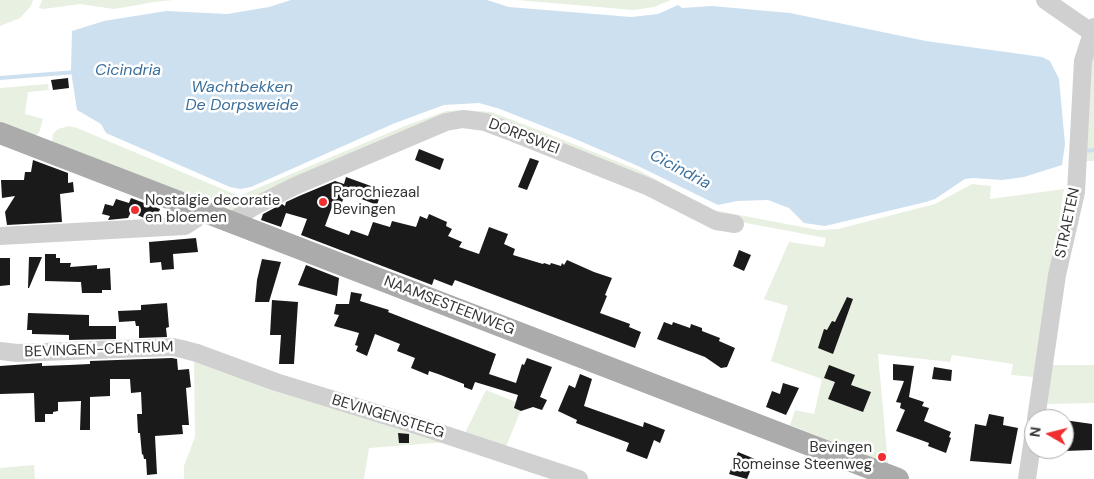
<!DOCTYPE html>
<html>
<head>
<meta charset="utf-8">
<style>
	body { margin:0 }
	#map { position:relative; width:1094px; height:479px; overflow:hidden; background:#fff; font-family:"DM Sans",sans-serif }
	canvas { display:block }
	.north { position:absolute; left:1024px; top:409px; width:50px; height:50px; box-sizing:border-box; background:#fff; border:1px solid #adadad; border-radius:50%; rotate:278deg; font-size:14px; font-weight:700; line-height:20px; text-align:center; color:#333 }
	.north::after { content:''; display:block; margin:auto; width:18px; height:22px; background:#f02e2f; clip-path:polygon(50% 0,100% 100%,50% 72%,0 100%) }
</style>
</head>
<body>
<div id="map">
<canvas width="1094" height="479"></canvas>
<div class="north">N</div>
</div>
<script>
const ctx = document.querySelector('canvas').getContext('2d');
ctx.lineJoin = 'round';
function fillPath(path, color) { ctx.fillStyle = color; ctx.fill(path, 'evenodd'); }
const shape = rows => new Path2D(rows.map(r => 'M' + r).join(''));
function strokePath(path, color, width, dash) { ctx.strokeStyle = color; ctx.lineWidth = width; ctx.lineCap = dash ? 'butt' : 'round'; ctx.setLineDash(dash || []); ctx.stroke(path); }
function label(font, color, halo, rows, align = 'center') {
  ctx.font = font + ' "DM Sans",sans-serif'; ctx.lineWidth = 5; ctx.setLineDash([]); ctx.textBaseline = 'middle'; ctx.strokeStyle = halo; ctx.fillStyle = color; for (const [text, x, y, turn = 0] of rows) {
    ctx.save(); ctx.translate(x, y); ctx.rotate((+turn || 0) * Math.PI / 180); ctx.textAlign = isNaN(turn) ? turn : align; if (halo) ctx.strokeText(text, 0, 0); ctx.fillText(text, 0, 0); ctx.restore();
  }
}
fillPath(shape([
	[0,0,33,0,31,6,20,18,0,26],
	[42,0,173,0,154,2,114,9,80,4,44,9,39,8],
	[517,0,671,0,654,7,633,10],
	[1094,42,1094,161,1083,161,1087,75],
	[48,84,49,90,28,92,25,114,43,119,39,133,34,136,0,123,0,88],
	[463,110,491,112,541,131,638,170,713,210,818,230,838,229,935,204,972,184,991,186,990,199,1064,189,1035,377,1011,375,1013,364,980,359,952,355,950,362,878,354,888,464,790,425,795,410,814,414,822,379,771,361,788,306,764,299,789,242,824,247,826,238,709,216,472,116,232,212,52,142,53,134,58,129,69,126,77,128,239,196,405,126,446,111],
	[194,358,448,442,369,448,364,479,184,479,184,466,195,437],
	[1052,365,1094,365,1094,403,1047,404],
	[486,390,523,405,505,449,464,435],
	[34,465,35,479,0,479,0,468]
]), '#e8f0e1');
fillPath(shape([
	[291,0,487,0,509,7,631,17,658,14,678,5,682,8,712,6,790,13,926,41,1042,57,1050,61,1059,79,1065,144,1062,165,1024,177,1002,180,973,178,965,179,935,199,926,202,825,226,804,223,789,208,768,200,737,201,718,205,638,166,573,138,500,109,479,103,444,105,395,123,251,187,240,189,230,187,106,133,101,124,77,110,71,71,72,31,104,21,166,11,227,14,269,7]
]), '#cde0f0');
strokePath(shape([
	[0,78,76,72],
	[1085,151,1094,150]
]), '#cde0f0', 4);
fillPath(shape([
	[68,78,69,88,53,90,51,80],
	[419,149,444,159,440,170,415,160],
	[530,158,539,161,527,190,518,187],
	[33,160,68,173,68,183,73,182,74,192,60,194,62,222,7,225,5,212,15,196,2,198,1,180,24,180,25,172,31,172],
	[346,177,382,190,377,205,346,193,339,209,332,207,325,226,349,235,351,230,368,236,373,222,390,227,392,221,416,227,420,216,427,219,429,214,447,222,446,226,452,229,448,236,462,242,459,247,479,254,489,227,508,234,504,244,515,249,513,255,543,264,544,263,550,265,551,263,561,266,562,263,564,265,567,260,594,272,612,278,605,295,607,296,600,313,630,324,629,327,641,332,635,348,455,280,452,286,434,279,432,285,301,235,307,219,286,213,281,227,261,220,263,214,282,204,285,206,286,202,299,196,335,181,344,184],
	[131,198,160,209,157,217,144,218,131,212,128,218,108,220,110,216,102,214,105,204,113,206,116,199,129,203],
	[196,238,198,252,173,254,174,269,162,270,161,262,150,263,149,242],
	[739,250,751,255,744,271,733,266],
	[45,254,56,254,56,258,60,258,60,263,71,263,70,267,97,265,97,269,110,268,111,290,102,290,102,293,82,293,81,282,45,281],
	[29,257,42,257,29,288,28,288],
	[0,258,10,258,10,285,0,286],
	[262,259,281,262,269,302,255,302,257,280],
	[306,265,339,278,337,296,298,285],
	[351,292,362,294,360,301,389,310,388,312,496,354,489,374,516,383,522,364,524,365,527,358,552,367,540,397,547,400,542,410,533,407,521,411,514,408,518,395,475,382,472,390,464,387,464,384,438,374,429,371,428,375,411,368,415,358,397,351,400,344,375,334,367,356,356,351,358,346,355,345,359,333,334,326,339,315,334,314,336,304,349,304],
	[847,297,853,299,833,354,818,348,824,329,827,330,832,321,835,322],
	[272,300,298,302,294,364,279,364,281,335,270,335],
	[167,303,169,327,166,328,167,337,139,338,139,326,136,326,135,321,119,322,118,311,141,310,141,305],
	[28,313,89,315,89,326,116,326,116,339,69,340,69,335,32,334,32,330,27,330],
	[664,322,672,325,673,322,690,328,691,324,702,328,702,331,720,338,719,341,735,348,727,367,721,368,705,357,657,339],
	[172,358,177,359,178,370,189,369,191,387,186,388,189,425,182,425,183,434,155,436,157,474,147,475,146,459,144,459,143,454,142,455,140,433,138,433,137,414,142,414,141,392,131,393,130,379,110,379,110,396,90,397,90,430,80,430,81,401,58,402,58,411,53,412,53,414,45,414,45,422,35,422,34,393,0,394,0,366,42,363,42,366,69,365,90,364,90,361],
	[893,364,914,366,909,397,924,402,922,406,929,408,924,421,951,432,949,437,951,438,946,453,928,446,929,443,896,431,905,410,900,408,901,403,896,402,904,381,893,380],
	[829,365,855,375,851,385,871,392,863,412,828,399,835,382,824,378],
	[934,367,952,370,951,381,932,379],
	[580,374,592,379,584,406,643,427,644,422,665,430,660,443,654,440,647,459,626,451,629,443,576,423,577,420,558,411,569,385,575,388],
	[783,383,799,388,786,415,766,407,772,391,780,394],
	[989,414,1004,417,1003,425,1018,428,1011,464,970,461,975,424,986,426],
	[1064,420,1092,424,1092,450,1064,451],
	[398,433,409,434,409,443,399,443],
	[738,452,755,459,747,479,729,474]
]), '#1a1a1a');
strokePath(shape([
	[1045,0,1091,32],
	[230,222,255,206,295,186,446,122,463,119,485,122,514,133,649,187,716,221,735,224],
	[0,236,185,226,196,219,201,210],
	[0,351,17,353,173,347,182,349,197,353,276,382,419,426,579,479],
	[1036,419,1057,275,1076,192,1083,61,1094,27],
	[1027,479,1034,431]
]), '#d0d0d0', 18);
strokePath(shape([
	[0,133,898,479]
]), '#ababab', 22);
for (const [x, y, r, color] of [
	[323,202,5,"#f02e2f"],
	[135,210,5,"#f02e2f"],
	[882,457,5,"#f02e2f"]
]) { const dot = new Path2D(); dot.arc(x, y, r, 0, 2 * Math.PI); ctx.fillStyle = color; ctx.fill(dot); strokePath(dot, '#fff', 2); }
label('15px', '#333', '#fff', [
	["DORPSWEI",524,137,21],
	["STRAETEN",1068,223,-78],
	["NAAMSESTEENWEG",449,306,21],
	["BEVINGEN-CENTRUM",99,350,-2],
	["BEVINGENSTEEG",388,417,17]
]);
label('15px', '#333', '#fff', [
	["Parochiezaal",333,193],
	["Bevingen",333,210],
	["Nostalgie decoratie",145,201],
	["en bloemen",145,218],
	["Bevingen",872,448,"right"],
	["Romeinse Steenweg",872,465,"right"]
], 'left');
label('italic 16px', '#3a6f9c', '#fff', [
	["Cicindria",128,71],
	["Wachtbekken",242,88],
	["De Dorpsweide",242,106],
	["Cicindria",680,170,28]
]);
</script>
</body>
</html>
